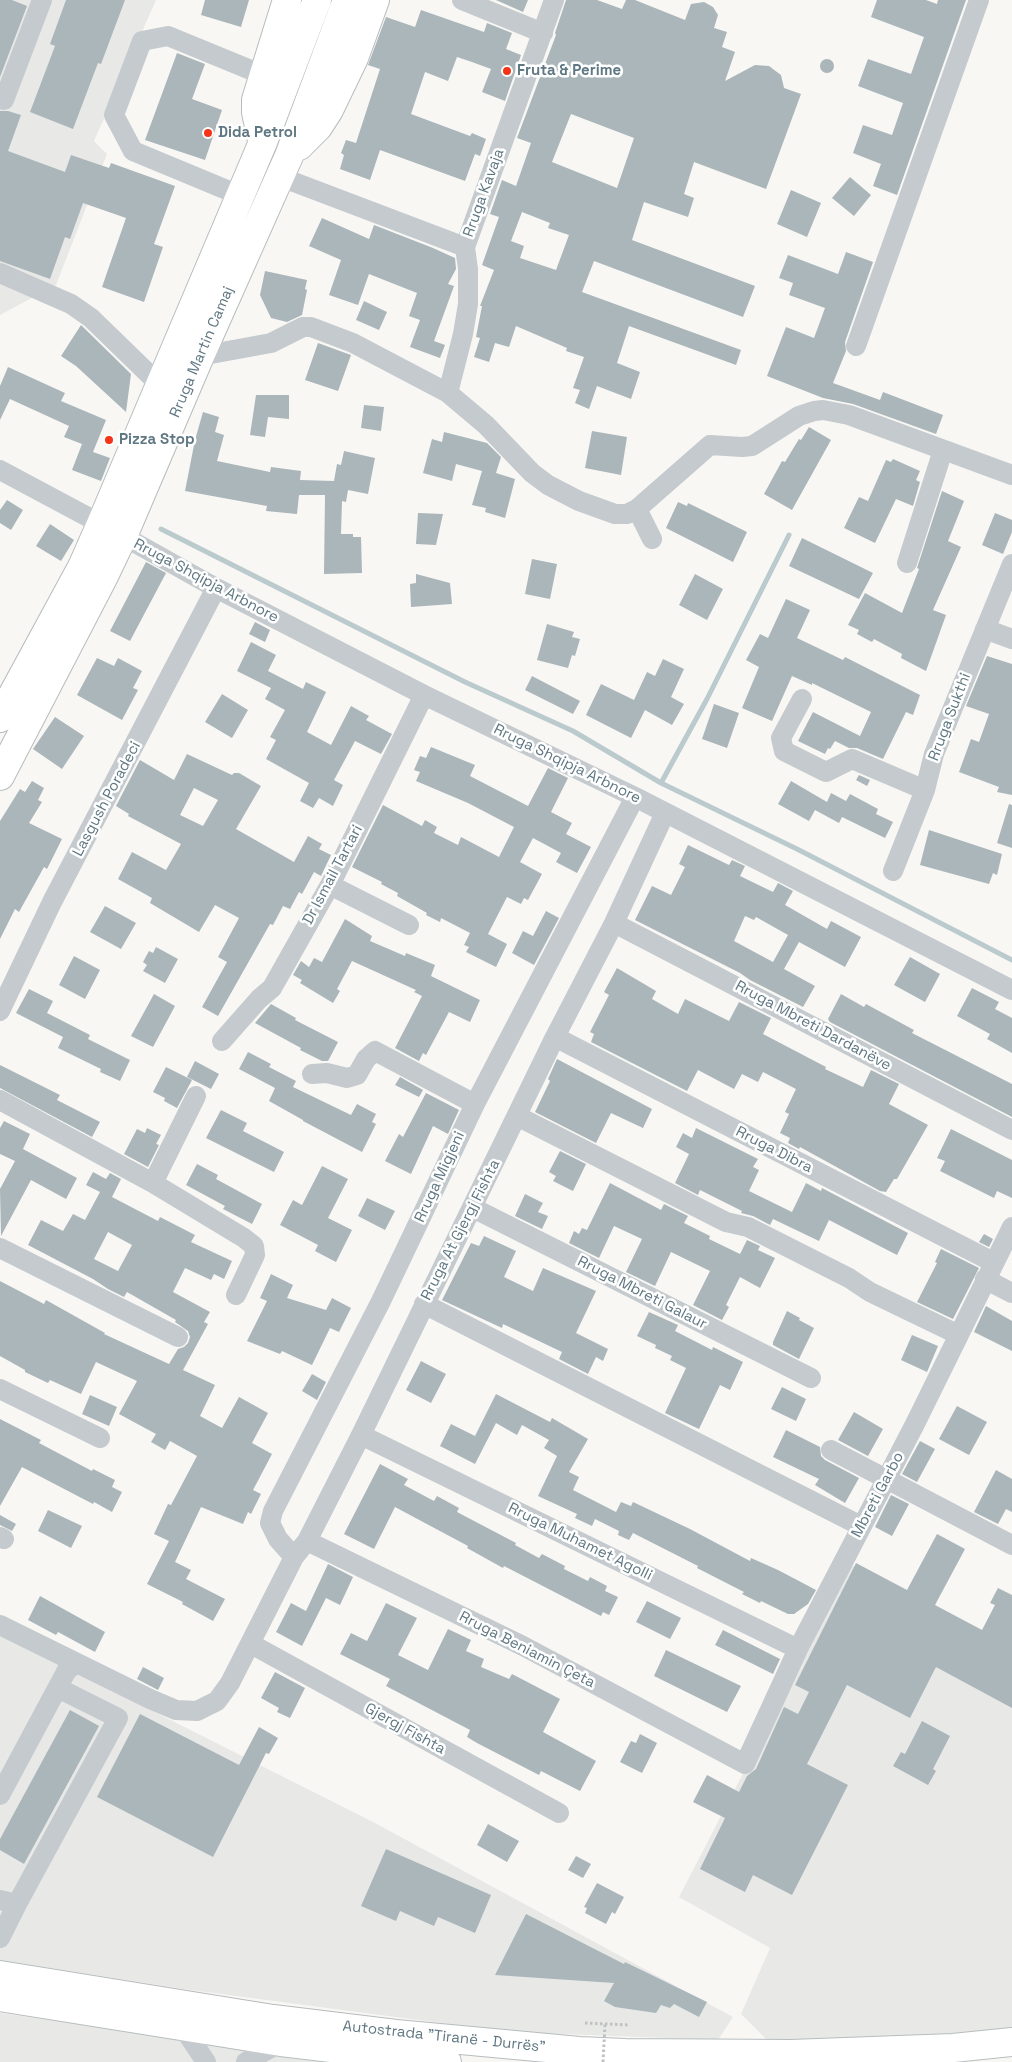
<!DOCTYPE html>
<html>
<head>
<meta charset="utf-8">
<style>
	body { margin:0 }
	canvas { display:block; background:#f8f7f4 }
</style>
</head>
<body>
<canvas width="1012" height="2062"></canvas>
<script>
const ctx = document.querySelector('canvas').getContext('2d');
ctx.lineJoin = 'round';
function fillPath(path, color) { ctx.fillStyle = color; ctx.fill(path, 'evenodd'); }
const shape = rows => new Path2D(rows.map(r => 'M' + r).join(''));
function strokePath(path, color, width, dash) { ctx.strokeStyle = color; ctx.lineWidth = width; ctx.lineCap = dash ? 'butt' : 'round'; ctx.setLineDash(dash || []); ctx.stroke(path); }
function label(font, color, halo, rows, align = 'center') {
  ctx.font = font + ' "Space Grotesk",sans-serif'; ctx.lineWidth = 5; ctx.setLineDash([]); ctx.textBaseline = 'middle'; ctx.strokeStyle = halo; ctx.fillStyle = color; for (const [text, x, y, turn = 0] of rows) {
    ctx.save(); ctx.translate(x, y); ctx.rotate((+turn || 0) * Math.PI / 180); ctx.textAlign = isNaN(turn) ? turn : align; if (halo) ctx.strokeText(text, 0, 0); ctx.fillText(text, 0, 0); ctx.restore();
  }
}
fillPath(shape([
	[0,0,156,0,94,141,107,154,56,285,0,315],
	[851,1565,1012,1652,1012,2030,968,2035,770,2043,741,2014,770,1948,679,1897],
	[0,1634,375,1823,733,2017,718,2040,509,2032,183,1989,0,1960],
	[0,2013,308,2057,350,2062,0,2062]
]), '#e8e9e7');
strokePath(shape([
	[161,529,465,682,573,731,661,783,799,850,1012,960],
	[661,783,707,699,789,535]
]), '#bbcacd', 5);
fillPath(shape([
	[0,0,12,0,27,6,0,77],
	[66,0,125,0,101,64,98,63,73,129,30,112,55,46,50,44],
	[205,0,249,0,241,27,201,15],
	[496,0,528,0,523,12],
	[566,0,597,0,622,9,626,0,635,0,685,20,691,4,704,2,713,7,718,15,714,28,727,32,722,47,735,52,725,81,755,65,769,66,781,75,784,88,801,94,766,189,694,162,684,194,694,198,688,217,644,202,632,240,755,286,743,317,594,261,582,292,741,350,736,365,629,326,617,363,640,372,631,399,597,386,589,409,575,403,580,390,573,388,584,357,566,351,567,348,516,326,509,347,495,343,489,362,474,357,480,338,476,337,482,306,480,306,494,270,482,265,499,217,490,214,502,180,516,186,531,143,517,138,556,35,555,33],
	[571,114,634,138,617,188,552,162],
	[522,212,550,223,548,228,569,235,556,270,520,258,524,246,511,241],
	[877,0,926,0,937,4,938,0,966,0,897,195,873,186,881,164,853,153,863,125,892,135,903,103,858,86,868,59,911,74,924,37,871,17],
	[421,10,484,32,487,23,512,33,506,49,521,55,505,101,482,92,491,69,472,62,457,57,448,81,425,72,411,114,470,136,472,133,486,139,480,156,475,154,465,181,380,150,370,180,340,169,344,155,341,153,346,140,356,143,380,69,368,65,386,17,415,27],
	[177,53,205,64,192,99,222,110,205,160,145,140],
	'820 66a7 7 0 1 1 14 0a7 7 0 1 1-14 0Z',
	[0,111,8,111,21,115,8,151,65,172,71,155,109,168,111,163,175,186,154,244,163,247,144,302,102,287,126,218,83,203,70,239,65,237,50,279,0,261],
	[850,177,871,195,854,216,832,198],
	[791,190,821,203,807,237,777,224],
	[322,218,369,239,374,225,433,248,455,258,456,269,448,284,454,286,434,341,445,345,440,358,410,347,420,320,409,316,417,293,369,274,358,305,329,295,341,260,309,246],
	[846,252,873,262,845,342,846,351,833,383,880,400,883,392,943,415,936,434,853,404,823,398,767,376,786,327,814,338,825,308,789,295,793,283,779,278,788,255,838,274],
	[265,271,307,280,305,289,307,290,302,315,287,322,271,318,260,295],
	[364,301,387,312,379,330,356,320],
	[81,325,131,374,126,412,76,366,61,356],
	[318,343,351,355,338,391,305,380],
	[8,367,65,393,61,401,106,420,93,452,110,458,101,481,72,470,82,444,64,437,69,426,10,399,0,420,0,386],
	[256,395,289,395,289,419,268,417,265,437,250,435],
	[364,405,384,407,381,431,361,428],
	[203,412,219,417,215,432,224,435,217,461,270,472,271,467,301,471,300,480,334,481,337,464,341,465,344,451,375,458,368,494,348,490,346,502,342,501,341,534,353,534,353,537,361,537,362,573,324,574,325,495,299,495,297,514,266,511,267,506,185,491,195,440],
	[809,427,831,440,792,510,764,494,782,461,785,462,799,439,801,440],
	[592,431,627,437,621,475,585,468],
	[444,432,487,443,501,457,496,473,515,479,505,518,485,512,486,508,472,505,482,471,456,464,452,481,423,473,432,439,442,442],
	[893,459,920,471,916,480,920,482,913,506,896,499,875,543,844,528,859,497,868,501,886,460,891,462],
	[942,491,964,501,948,541,961,547,933,610,946,615,926,671,901,658,902,654,874,639,872,642,857,634,859,630,848,625,865,593,902,613,919,569,917,568],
	[7,500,23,510,11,530,0,523,0,510],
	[678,502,687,506,688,503,747,532,733,562,666,528],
	[418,513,443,514,436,545,416,544],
	[995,513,1012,520,1012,532,1003,554,982,545],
	[50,524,74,540,61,561,36,546],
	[802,538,873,573,859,599,789,566],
	[532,559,557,564,550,599,525,594],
	[146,562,166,573,130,641,110,631],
	[416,574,450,583,452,604,411,607,410,584,416,583],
	[695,574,723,589,707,620,679,605],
	[786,599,810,610,797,638,843,660,845,657,920,695,913,715,906,712,883,759,857,748,849,748,835,741,830,749,828,748,825,754,798,741,813,712,860,736,871,712,812,683,812,685,792,676,772,721,742,708,759,667,746,660,760,634,768,638],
	[255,622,270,630,265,642,249,634],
	[547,624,574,632,572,637,580,639,575,656,572,655,568,668,537,660],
	[251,642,276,655,268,671,303,689,306,682,326,692,307,732,331,745,351,706,369,716,366,720,392,734,381,754,355,741,334,780,343,785,333,806,319,798,313,808,300,801,309,783,266,759,276,740,270,737,285,710,265,699,271,688,237,671],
	[987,656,1012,664,1012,795,997,792,999,787,959,772,971,739,979,742,989,714,966,706],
	[97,658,114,666,118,658,142,671,133,688,138,690,122,720,77,695],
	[663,659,684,669,671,697,684,704,672,725,645,710,631,738,586,715,601,684,634,700,647,672,655,676],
	[532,676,580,701,573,714,525,690],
	[222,694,248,710,232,738,205,722],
	[714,704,739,713,727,748,702,739],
	[55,717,84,736,62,769,33,749],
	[431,747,475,765,470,776,528,806,548,768,568,778,551,812,572,823,566,834,591,847,577,873,556,862,561,853,533,838,520,862,542,874,528,900,524,898,521,904,507,897,488,934,507,944,496,967,466,952,469,947,464,945,470,933,441,918,440,922,426,915,427,913,397,896,398,893,381,884,382,882,352,867,383,805,422,826,425,820,437,827,434,833,458,845,461,837,499,857,514,827,468,803,416,781,420,772,414,770,420,756,426,758],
	[187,754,232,775,234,773,239,773,261,786,236,829,294,862,308,836,322,844,319,849,331,855,321,876,314,872,302,894,299,892,290,909,283,906,273,925,270,924,218,1016,202,1007,227,962,218,957,239,918,215,905,199,932,150,903,152,898,118,879,132,852,166,870,181,844,128,816,129,814,116,806,140,760,174,780],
	[194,788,218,800,203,826,180,815],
	[859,775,870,780,867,786,856,780],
	[32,781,44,788,38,800,42,802,29,823,62,839,47,869,44,867,19,912,15,909,0,939,0,821,20,789,25,792],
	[791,781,827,802,831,793,846,801,850,794,878,809,876,814,893,822,885,838,842,817,839,823,815,810,809,821,778,804],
	[1009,804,1012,805,1012,848,997,843],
	[929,830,1002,854,997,875,993,873,989,884,920,865],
	[688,845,729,865,732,860,745,866,740,876,773,892,778,883,793,891,785,905,827,929,831,921,861,937,845,967,799,942,784,969,815,986,803,1007,750,980,740,973,635,920,652,886,671,895,685,867,679,864],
	[745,916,754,920,756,917,788,935,773,962,734,941],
	[105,906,136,923,121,949,90,932],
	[546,911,559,918,534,965,512,953,523,931,533,936],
	[345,919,372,936,370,941,405,956,406,953,435,965,431,976,480,1000,470,1022,449,1012,426,1055,423,1053,419,1061,395,1048,422,996,414,992,416,990,352,961,337,989,340,991,333,1003,300,983,302,980,293,975,301,961,309,967,314,958,322,962],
	[156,947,178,959,165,983,143,971,147,965,143,962,149,951,153,953],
	[74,956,100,970,85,999,59,985],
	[910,957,940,974,925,1002,894,985],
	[617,968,656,991,652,999,678,1014,685,999,729,1021,739,1002,771,1018,763,1034,826,1067,825,1069,863,1087,871,1070,899,1084,889,1104,928,1125,897,1179,894,1179,886,1192,880,1191,800,1147,799,1149,788,1143,790,1138,780,1133,789,1114,785,1112,796,1089,763,1072,758,1082,742,1074,734,1089,698,1070,687,1091,591,1042,594,1034,590,1032,609,995,604,992],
	[972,988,999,1002,995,1009,1012,1018,1012,1053,987,1039,990,1034,957,1016],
	[29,989,53,1001,47,1013,90,1035,88,1039,130,1060,120,1081,100,1072,101,1069,58,1048,63,1037,16,1013],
	[154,994,175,1006,153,1047,131,1036],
	[841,994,864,1007,866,1004,914,1030,912,1033,1012,1084,1012,1117,830,1022,828,1019],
	[271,1004,296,1018,295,1020,338,1042,328,1061,322,1061,300,1050,301,1048,255,1023],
	[248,1052,271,1064,269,1067,296,1081,293,1087,351,1115,357,1104,376,1114,372,1122,376,1124,362,1152,303,1121,303,1120,269,1101,275,1088,239,1069],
	[557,1059,652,1109,643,1128,611,1113,596,1143,535,1112,550,1081,548,1079],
	[195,1061,219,1074,211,1089,187,1077],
	[0,1065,60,1095,57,1100,100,1122,92,1137,0,1088],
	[166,1067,192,1080,177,1108,164,1101,165,1098,153,1092],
	[400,1077,423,1090,419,1097,395,1085],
	[426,1093,459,1110,448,1134,433,1126,411,1174,385,1161,399,1134,403,1137],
	[221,1110,247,1123,243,1131,284,1152,274,1172,206,1138],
	[4,1121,30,1134,23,1149,77,1178,66,1199,31,1180,1,1236,0,1189,15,1161,0,1154,0,1128],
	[147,1128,161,1135,156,1144,159,1145,148,1167,124,1154,137,1129,145,1133],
	[696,1128,758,1159,753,1167,759,1170,749,1191,792,1212,806,1183,821,1191,822,1188,908,1233,897,1255,829,1220,819,1241,773,1219,770,1225,753,1216,741,1213,742,1211,700,1190,698,1195,675,1183,689,1154,676,1147,683,1133,692,1138],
	[951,1129,1012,1160,1012,1198,997,1191,994,1198,940,1171,945,1161,937,1158],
	[560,1151,586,1164,573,1191,553,1181,556,1176,549,1172],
	[197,1164,218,1175,216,1179,262,1204,252,1224,223,1209,225,1206,186,1185],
	[322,1166,348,1179,328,1218,352,1230,336,1262,315,1251,318,1245,280,1225,293,1200,302,1205],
	[93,1172,106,1179,110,1173,121,1179,112,1197,158,1221,160,1217,195,1235,191,1242,232,1261,224,1279,214,1274,211,1280,185,1268,173,1292,210,1312,204,1322,208,1324,183,1370,215,1385,200,1416,222,1428,239,1397,268,1413,252,1443,272,1454,253,1490,261,1494,251,1514,248,1512,243,1524,201,1507,175,1562,191,1570,186,1579,225,1599,213,1621,182,1604,183,1602,147,1584,169,1541,154,1534,168,1504,171,1505,197,1456,170,1441,165,1450,151,1442,156,1434,119,1414,137,1381,96,1362,81,1394,50,1380,48,1383,25,1372,25,1370,0,1356,0,1281,44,1304,46,1300,105,1333,104,1334,169,1364,178,1349,184,1347,188,1343,190,1337,188,1331,175,1322,176,1320,127,1292,124,1297,108,1289,93,1279,28,1245,41,1220,63,1231,73,1214,85,1220,100,1192,86,1185],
	[108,1232,132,1245,118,1271,94,1259],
	[610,1183,661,1210,664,1204,688,1216,684,1223,710,1236,709,1239,740,1254,747,1240,760,1246,758,1250,775,1258,760,1288,740,1277,726,1305,729,1307,722,1320,693,1305,710,1271,671,1252,655,1286,626,1272,642,1239,614,1226,599,1258,569,1243,574,1231,579,1234,582,1228,587,1230],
	[525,1194,543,1203,538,1212,548,1216,542,1229,515,1216],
	[367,1198,395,1211,385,1230,358,1216],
	[984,1234,993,1239,989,1247,979,1242],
	[484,1236,516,1251,504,1277,533,1291,543,1268,596,1291,576,1333,608,1349,603,1361,596,1357,588,1374,559,1359,562,1352,503,1324,502,1328,442,1300,471,1243,479,1246],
	[941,1249,979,1268,953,1319,917,1302,937,1263,935,1262],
	[271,1274,293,1285,287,1298,326,1310,332,1298,351,1308,339,1332,330,1328,312,1365,282,1351,280,1354,247,1341,267,1301,260,1298],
	[986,1306,1012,1321,1012,1351,974,1332],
	[787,1311,800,1318,799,1320,814,1328,799,1359,773,1345,773,1342],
	[649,1312,678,1325,675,1331,712,1350,713,1347,743,1362,730,1390,720,1385,699,1429,665,1413,686,1368,670,1360,672,1356,655,1348,656,1345,637,1336],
	[912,1335,938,1346,927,1372,901,1360],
	[421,1361,446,1374,431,1403,406,1390],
	[312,1374,326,1382,317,1400,302,1391],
	[782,1387,806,1399,796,1421,771,1409],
	[496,1394,550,1422,552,1418,588,1439,569,1472,579,1477,573,1490,616,1512,621,1502,631,1506,633,1502,690,1529,750,1561,751,1558,778,1570,816,1590,808,1604,794,1614,788,1614,761,1601,760,1603,742,1594,744,1592,697,1568,698,1566,633,1533,629,1540,618,1535,619,1531,595,1519,592,1526,575,1518,577,1514,538,1496,557,1456,544,1448,549,1440,522,1425,517,1435,496,1423,475,1464,440,1446,451,1424,475,1436],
	[90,1395,117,1407,109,1426,82,1414],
	[957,1406,987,1422,969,1455,939,1439],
	[854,1412,883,1429,868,1456,838,1440],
	[0,1419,41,1440,39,1443,92,1471,93,1469,115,1480,112,1487,122,1492,112,1512,94,1502,93,1504,22,1467,0,1506],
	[786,1430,820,1447,821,1456,825,1460,859,1478,845,1503,815,1485,819,1479,773,1457],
	[920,1441,935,1449,917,1482,902,1474],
	[380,1464,408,1479,404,1485,434,1501,437,1496,459,1508,457,1512,516,1543,515,1545,539,1558,542,1554,565,1566,564,1569,588,1581,590,1577,607,1586,605,1591,618,1597,609,1615,603,1612,601,1616,504,1566,503,1568,467,1548,468,1546,395,1507,374,1549,344,1534],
	[996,1470,1012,1479,1012,1512,1006,1509,998,1524,974,1512],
	[891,1495,909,1504,892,1536,875,1527],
	[48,1510,82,1526,71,1548,38,1531],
	[0,1515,16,1524,12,1531,0,1525],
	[937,1534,965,1549,935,1605,982,1630,995,1605,990,1603,998,1588,1012,1595,1012,1708,936,1667,910,1718,847,1685,807,1764,848,1785,792,1895,753,1875,745,1892,700,1869,725,1818,693,1802,707,1775,739,1792,747,1776,756,1769,784,1707,798,1714,809,1692,795,1685,856,1563,907,1590],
	[328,1564,353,1577,340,1605,326,1598,302,1646,276,1632,291,1603,306,1611],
	[40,1596,105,1632,95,1652,58,1632,56,1635,28,1620],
	[647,1601,681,1618,670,1639,636,1622],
	[386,1603,417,1618,398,1655,428,1670,448,1629,471,1640,466,1651,484,1659,481,1667,509,1679,512,1674,560,1699,543,1732,596,1761,580,1791,541,1771,539,1775,477,1743,467,1737,470,1730,386,1686,390,1679,340,1654,351,1633,367,1641],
	[723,1630,780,1659,773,1674,715,1645],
	[666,1650,741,1686,727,1712,654,1676],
	[143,1667,164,1678,158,1690,137,1679],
	[275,1672,305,1688,290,1718,277,1712,279,1708,261,1698],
	[70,1710,99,1726,24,1864,0,1850,0,1839],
	[140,1714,239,1765,259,1727,278,1738,269,1754,266,1753,213,1857,97,1797],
	[922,1721,950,1736,933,1769,936,1771,928,1785,893,1766,901,1752,905,1754],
	[640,1734,657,1743,642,1773,620,1762,631,1741,636,1743],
	[488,1824,519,1841,507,1862,477,1845],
	[386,1849,491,1895,475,1933,438,1917,434,1926,400,1911,396,1921,361,1906],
	[576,1856,591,1864,583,1878,568,1870],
	[597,1883,624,1897,615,1914,612,1912,606,1924,585,1913,587,1908,584,1907],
	[526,1914,624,1964,625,1962,707,2002,699,2017,674,2004,670,2008,661,2005,656,2013,615,2007,604,2001,614,1983,495,1975]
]), '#aab6ba');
const highway = shape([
	[262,141,256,112,256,100,287,0],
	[299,146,318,127,329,110,354,58,375,0],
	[0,718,82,567,101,524,263,142,317,0],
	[0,776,104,576,123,536,200,356,289,156,347,0],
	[0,1975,273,2019,396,2034,579,2051,625,2053,791,2054,953,2048,1012,2042],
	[0,1997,281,2042,447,2062]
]);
strokePath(highway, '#b7bcbe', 30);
strokePath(shape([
	[585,2023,630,2025]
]), '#bec2c3', 3, [2.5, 2.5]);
strokePath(shape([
	[462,0,543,33],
	[0,99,4,100,42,0],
	[278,176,465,247],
	[239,195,133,151,114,115,142,41,168,36,263,75],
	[0,273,71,304,91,318,160,385],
	[856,346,979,0],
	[200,356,271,343,303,327,311,327,353,343,448,393,486,425,532,473,548,485,579,501,615,514,627,514,637,509,710,445,742,447,752,446,799,416,814,411,823,410,849,415,1012,475],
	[448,393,463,334,468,304,468,269,465,247,554,0],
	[0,470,101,524],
	[637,509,652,539],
	[123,536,216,588,424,695,635,797,1012,990],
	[907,563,943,450],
	[985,629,1012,639],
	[802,699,781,738,784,751,826,772,852,759,925,790],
	[893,871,925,790,934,754,1012,564],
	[330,885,409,925],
	[614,923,1012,1130],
	[0,1011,52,902,216,588],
	[555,1037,993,1262],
	[222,1041,259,999,272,988,330,885,424,695],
	[312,1074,327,1073,347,1078,357,1075,366,1059,375,1051,475,1104],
	[0,1100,153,1183,244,1238,254,1246,255,1255,236,1295],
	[517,1116,726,1222,748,1227,849,1278,870,1292,959,1335],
	[153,1183,196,1096],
	[473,1208,811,1378],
	[0,1248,178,1337],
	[985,1279,1012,1293],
	[424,1304,861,1526],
	[0,1389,100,1438],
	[361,1435,798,1649],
	[831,1450,1012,1545],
	[0,1537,4,1539],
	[307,1541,523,1646,745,1764,798,1649,915,1424,1012,1227],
	[294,1557,278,1539,270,1523,273,1511,381,1301,475,1104,635,797],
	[0,1625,150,1699,176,1710,197,1711,217,1701,230,1683,294,1557,307,1541,361,1435,555,1037,614,923,665,813],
	[251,1644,559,1813],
	[0,1795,67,1670,77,1663],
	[0,1900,17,1904,0,1938],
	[17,1904,118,1718,58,1688],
	[182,2026,206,2062],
	[246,2062,281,2042]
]), '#c4cacd', 20);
strokePath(highway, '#fff', 28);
strokePath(shape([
	[603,2062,605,2024]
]), '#bec2c3', 3, [2.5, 2.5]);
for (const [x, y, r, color] of [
	[507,71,5,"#f53317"],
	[208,133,5,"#f53317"],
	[109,440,5,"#f53317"]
]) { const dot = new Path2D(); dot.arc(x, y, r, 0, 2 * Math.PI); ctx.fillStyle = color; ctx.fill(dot); strokePath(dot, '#fff', 2); }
label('bold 15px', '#5f7782', '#fff', [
	["Fruta & Perime",517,71],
	["Dida Petrol",218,133],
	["Pizza Stop",119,440]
], 'left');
label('15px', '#5f7782', '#fff', [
	["Rruga Kavaja",484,193,-70],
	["Rruga Martin Camaj",202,352,-67],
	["Rruga Shqipja Arbnore",206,581,28],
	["Rruga Sukthi",950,717,-69],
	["Rruga Shqipja Arbnore",567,764,26],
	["Lasgush Poradeci",107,799,-62],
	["Dr Ismail Tartari",333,875,-62],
	["Rruga Mbreti Dardanëve",813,1026,28],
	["Rruga Dibra",774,1150,27],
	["Rruga Migjeni",440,1177,-65],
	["Rruga At Gjergj Fishta",461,1230,-63],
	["Rruga Mbreti Galaur",642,1293,27],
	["Mbreti Garbo",878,1495,-62],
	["Rruga Muhamet Agolli",580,1542,26],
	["Rruga Beniamin Çeta",527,1650,27],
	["Gjergj Fishta",405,1729,29],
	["Autostrada \"Tiranë - Durrës\"",444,2037,6]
]);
</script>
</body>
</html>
